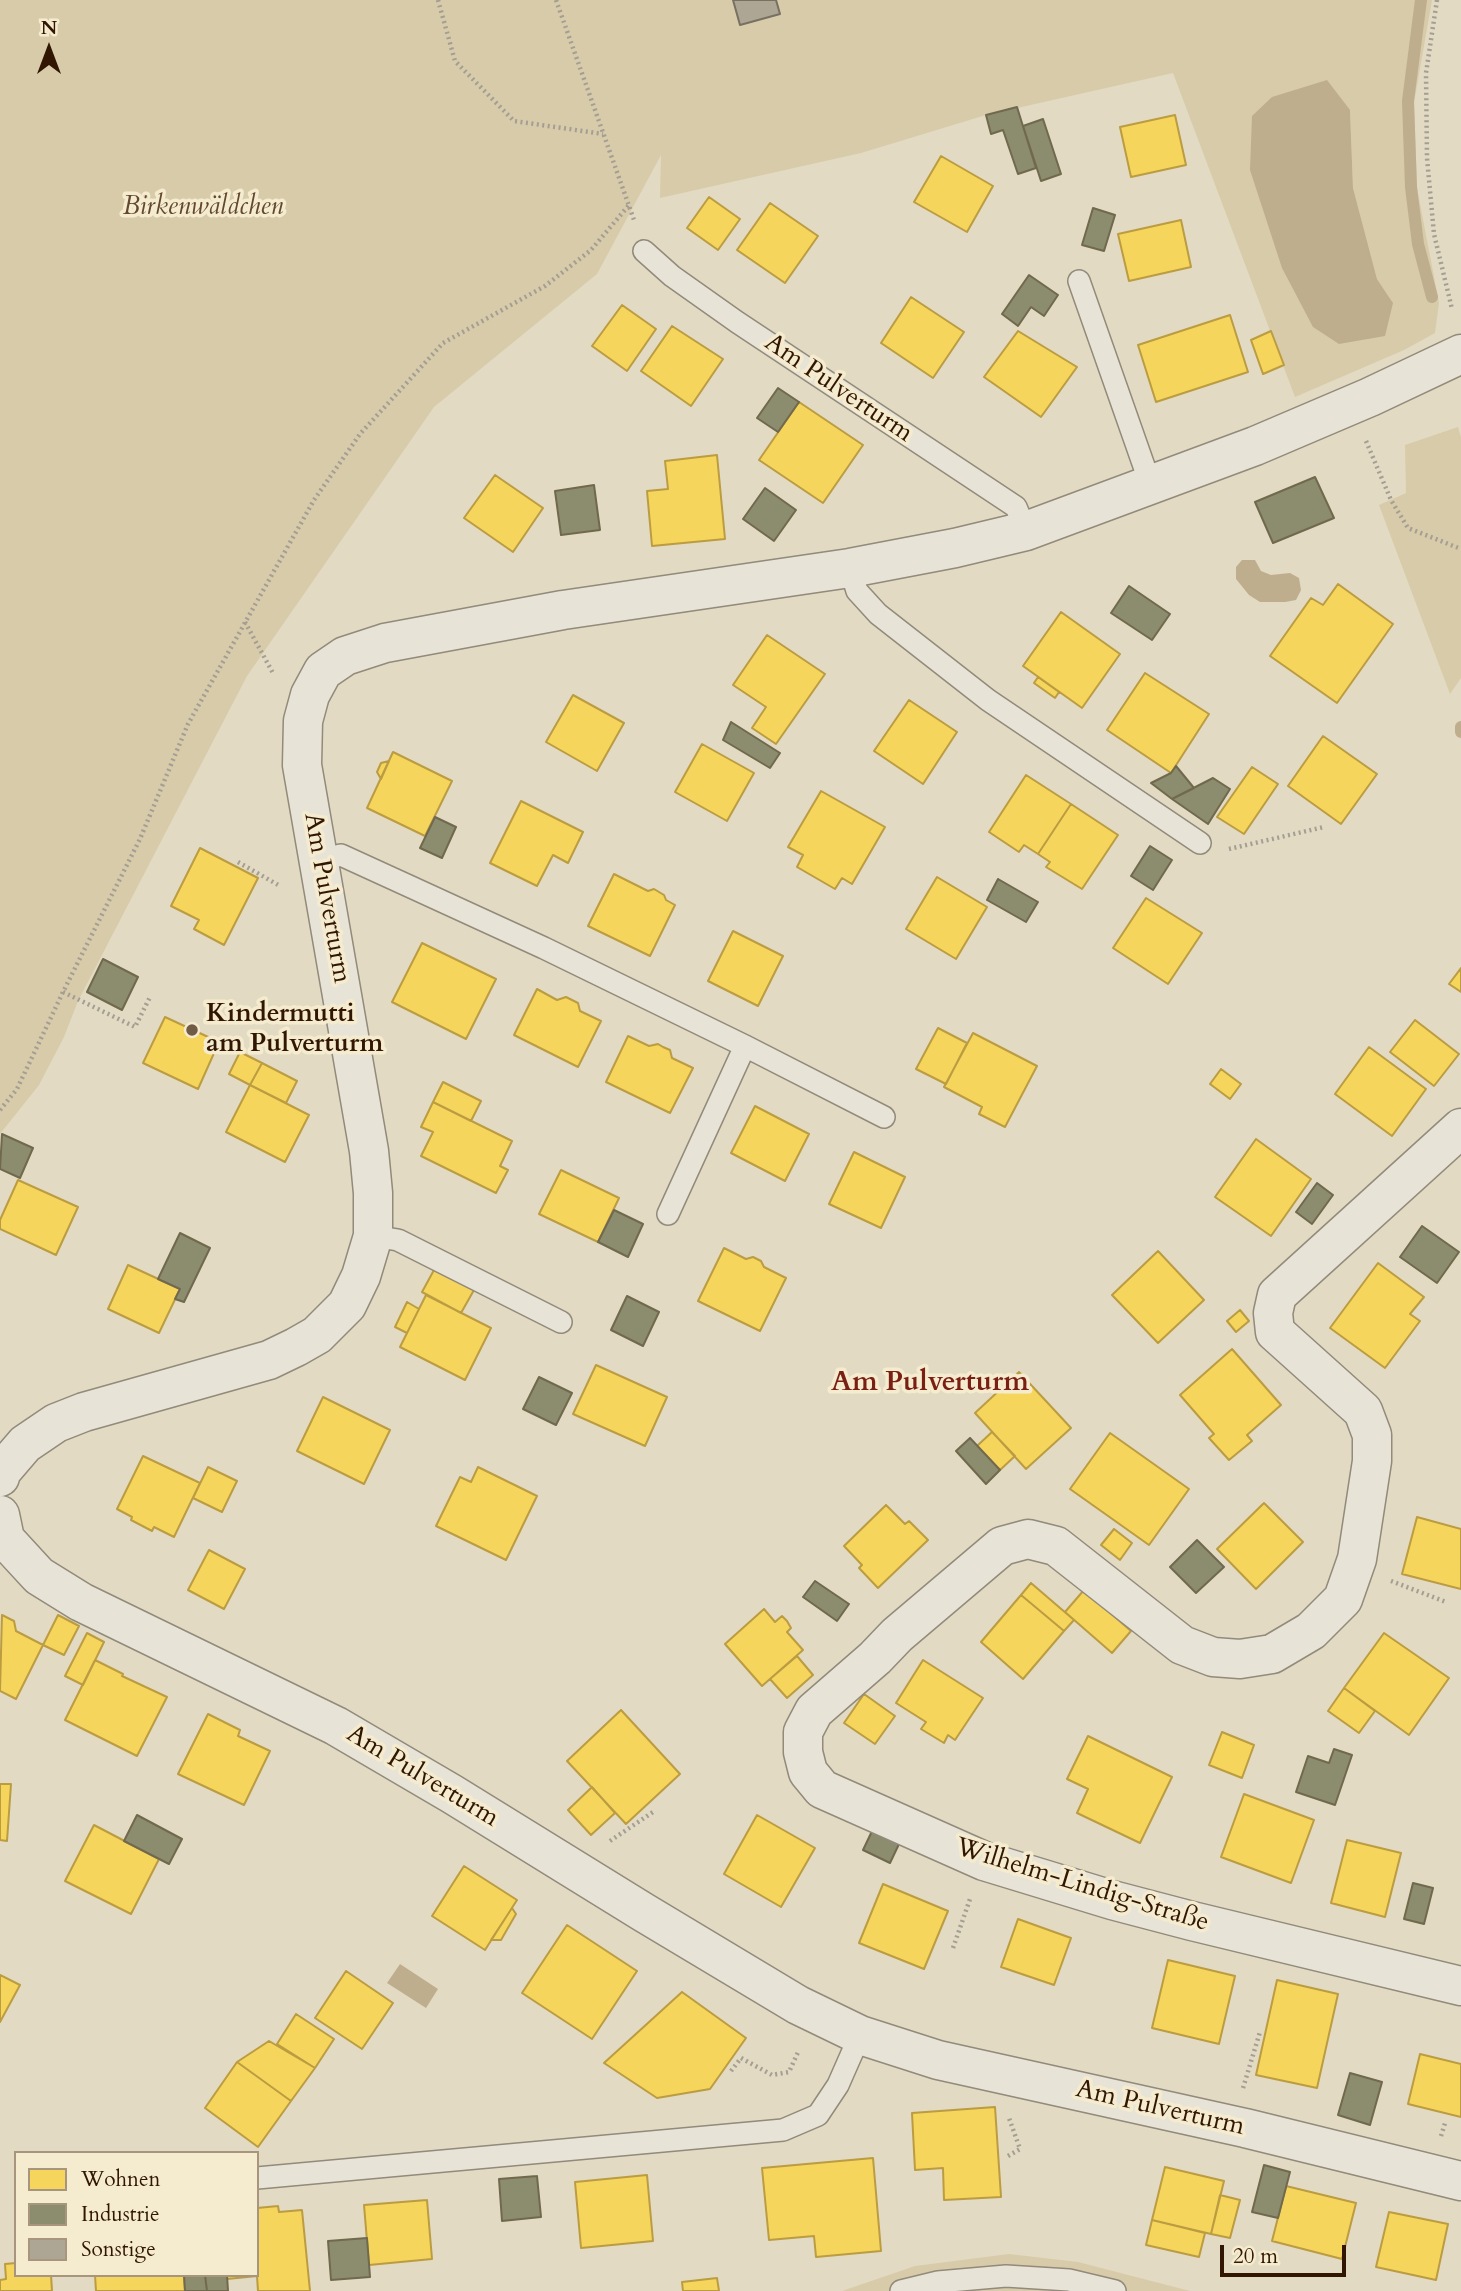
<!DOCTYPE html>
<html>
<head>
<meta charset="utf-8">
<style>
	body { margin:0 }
	#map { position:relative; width:1461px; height:2291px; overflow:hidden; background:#e2dac2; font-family:Cardo,serif }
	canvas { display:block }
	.legend { position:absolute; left:14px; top:2151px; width:245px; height:126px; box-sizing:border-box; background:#f5ebce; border:2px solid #a7967d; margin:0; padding:9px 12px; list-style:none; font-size:21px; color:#311603 }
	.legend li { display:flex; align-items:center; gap:14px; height:35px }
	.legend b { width:35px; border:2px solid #a7967d }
	.north { position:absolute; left:14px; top:14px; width:70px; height:70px; -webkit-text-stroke:5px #f5ebce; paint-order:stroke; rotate:0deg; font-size:19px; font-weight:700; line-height:28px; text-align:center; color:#311603 }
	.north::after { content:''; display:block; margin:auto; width:24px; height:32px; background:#311603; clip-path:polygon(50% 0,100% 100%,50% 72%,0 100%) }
	.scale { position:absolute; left:1220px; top:2245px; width:126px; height:32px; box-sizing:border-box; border:4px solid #311603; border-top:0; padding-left:9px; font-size:21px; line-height:24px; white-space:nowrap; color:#311603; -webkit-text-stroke:5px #f5ebce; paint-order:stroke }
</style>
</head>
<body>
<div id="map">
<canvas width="1461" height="2291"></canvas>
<ul class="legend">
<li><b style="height:19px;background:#f6d55c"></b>Wohnen</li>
<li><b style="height:19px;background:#8c8c6e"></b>Industrie</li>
<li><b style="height:19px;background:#aea695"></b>Sonstige</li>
</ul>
<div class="north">N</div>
<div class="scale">20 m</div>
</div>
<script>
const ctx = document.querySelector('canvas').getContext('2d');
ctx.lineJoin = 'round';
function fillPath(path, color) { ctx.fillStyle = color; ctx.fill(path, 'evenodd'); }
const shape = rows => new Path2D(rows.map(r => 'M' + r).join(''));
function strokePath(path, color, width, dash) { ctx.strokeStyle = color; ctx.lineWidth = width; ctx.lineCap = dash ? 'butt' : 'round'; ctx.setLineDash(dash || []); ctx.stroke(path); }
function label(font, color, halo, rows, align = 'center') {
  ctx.font = font + ' Cardo,serif'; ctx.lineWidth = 7; ctx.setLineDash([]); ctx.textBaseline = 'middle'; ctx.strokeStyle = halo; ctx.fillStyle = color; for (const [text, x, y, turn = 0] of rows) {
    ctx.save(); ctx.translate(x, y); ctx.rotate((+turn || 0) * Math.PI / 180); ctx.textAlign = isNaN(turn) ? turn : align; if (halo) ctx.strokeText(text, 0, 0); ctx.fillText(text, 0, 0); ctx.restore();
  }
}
fillPath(shape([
	[0,0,1432,0,1414,103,1417,188,1439,303,1435,333,1404,350,1295,397,1173,73,986,115,861,153,660,198,661,155,597,274,434,407,247,676,78,1001,64,1037,39,1085,0,1134],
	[1350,110,1353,188,1377,279,1393,303,1252,116],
	[1458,427,1461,437,1461,678,1450,694,1379,505,1406,493,1405,445],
	[1009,2254,1078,2262,1190,2291,842,2291,915,2266]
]), '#d8cbaa');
fillPath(shape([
	[1327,80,1350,110,1353,188,1377,279,1393,303,1385,336,1339,344,1313,327,1282,268,1250,170,1252,116,1272,97],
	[1242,560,1255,560,1261,571,1271,575,1290,573,1299,578,1301,590,1296,600,1285,602,1260,602,1249,595,1236,579,1236,567],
	[400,1964,438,1989,426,2008,387,1983]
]), '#beae8e');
const homes = shape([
	[1175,115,1186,165,1131,177,1120,127,1175,115],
	[941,156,993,186,967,232,914,202,941,156],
	[709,197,740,219,718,250,687,228,709,197],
	[770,203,818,236,785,283,737,250,770,203],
	[1181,220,1191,267,1129,281,1118,234,1181,220],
	[911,297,964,332,933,378,881,343,911,297],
	[622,305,656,329,627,371,592,346,622,305],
	[1230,315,1248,372,1156,402,1138,345,1230,315],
	[672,326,723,359,691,406,641,371,672,326],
	[1018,331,1077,367,1041,417,984,377,1018,331],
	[1271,331,1284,365,1263,374,1251,340,1271,331],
	[799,402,863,445,823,503,759,460,799,402],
	[717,455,725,539,652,546,647,491,668,489,665,461,717,455],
	[495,475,543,508,513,552,464,518,495,475],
	[1338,584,1393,624,1337,703,1270,656,1311,598,1323,605,1338,584],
	[1061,612,1120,654,1082,708,1023,666,1061,612],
	[767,635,825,674,776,744,752,728,766,707,733,685,767,635],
	[1145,673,1209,714,1171,773,1107,730,1145,673],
	[1038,677,1059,692,1055,698,1034,683,1038,677],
	[573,695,624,723,597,771,546,742,573,695],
	[909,700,957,732,923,784,874,751,909,700],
	[1323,736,1377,774,1341,824,1288,786,1323,736],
	[702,744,754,773,727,821,675,792,702,744],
	[393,752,452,781,425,836,367,808,393,752],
	[389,761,381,779,377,772,381,763,389,761],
	[1252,767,1278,784,1244,834,1217,817,1252,767],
	[1026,775,1071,804,1038,854,1024,845,1019,852,989,832,1026,775],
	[821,791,885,827,852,884,842,878,835,889,797,867,803,855,788,847,821,791],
	[521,801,583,832,568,863,553,855,537,886,490,863,521,801],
	[1071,804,1118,835,1082,889,1046,867,1050,862,1038,854,1071,804],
	[200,848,258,878,224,945,194,929,199,920,171,906,200,848],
	[614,874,648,891,654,889,664,895,666,900,675,905,650,956,588,926,614,874],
	[937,877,987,907,956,959,906,929,937,877],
	[1146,898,1202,933,1168,984,1113,948,1146,898],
	[733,931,783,956,758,1006,708,981,733,931],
	[422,943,496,979,466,1039,392,1002,422,943],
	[1461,968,1461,992,1449,984,1461,968],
	[537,989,557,1000,566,997,578,1003,580,1011,601,1021,578,1067,514,1035,537,989],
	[165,1017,219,1042,198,1089,143,1063,165,1017],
	[1415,1020,1459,1054,1434,1086,1390,1052,1415,1020],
	[938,1028,967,1043,946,1084,916,1069,938,1028],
	[973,1033,1037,1066,1005,1127,979,1114,982,1107,944,1087,973,1033],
	[628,1036,649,1046,658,1044,663,1047,670,1050,672,1058,693,1068,670,1113,606,1082,628,1036],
	[1369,1047,1426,1089,1392,1136,1335,1094,1369,1047],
	[240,1052,262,1063,250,1085,229,1074,240,1052],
	[262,1063,297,1081,286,1103,250,1085,262,1063],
	[1221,1069,1241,1084,1230,1099,1210,1084,1221,1069],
	[443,1082,481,1101,471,1121,433,1102,443,1082],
	[250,1085,309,1115,285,1162,226,1132,250,1085],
	[433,1102,512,1141,500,1166,508,1170,496,1193,421,1156,433,1132,421,1127,433,1102],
	[755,1106,809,1134,785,1181,731,1153,755,1106],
	[1256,1139,1311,1179,1271,1236,1215,1197,1256,1139],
	[854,1152,905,1177,881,1228,829,1204,854,1152],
	[561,1170,619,1198,598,1242,539,1214,561,1170],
	[18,1180,78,1207,56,1255,0,1229,0,1220,18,1180],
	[724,1248,746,1259,753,1257,761,1261,764,1267,786,1278,760,1331,698,1301,724,1248],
	[1158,1251,1204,1300,1158,1343,1112,1295,1158,1251],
	[1378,1263,1424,1297,1410,1314,1420,1321,1385,1368,1330,1328,1378,1263],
	[128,1265,180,1289,159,1333,108,1309,128,1265],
	[434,1270,474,1290,461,1313,422,1292,434,1270],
	[426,1295,491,1328,465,1380,400,1347,426,1295],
	[407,1302,419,1309,407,1333,395,1327,407,1302],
	[1240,1310,1249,1321,1236,1332,1227,1321,1240,1310],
	[1232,1349,1281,1405,1247,1435,1252,1441,1229,1460,1209,1438,1214,1434,1180,1395,1232,1349],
	[596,1365,667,1397,645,1446,573,1414,596,1365],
	[1019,1372,1071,1428,1026,1469,975,1413,1019,1372],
	[323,1397,390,1430,364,1484,297,1451,323,1397],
	[992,1432,1015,1456,1000,1470,977,1446,992,1432],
	[1110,1433,1189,1489,1149,1545,1070,1489,1110,1433],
	[143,1456,200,1483,174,1537,154,1527,152,1531,131,1520,132,1517,117,1509,143,1456],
	[208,1467,237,1481,222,1512,193,1498,208,1467],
	[478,1467,537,1496,506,1560,436,1526,460,1477,471,1482,478,1467],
	[1264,1503,1303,1542,1256,1589,1217,1549,1264,1503],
	[886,1505,905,1524,909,1521,928,1540,878,1588,859,1568,862,1565,844,1546,886,1505],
	[1417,1517,1461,1529,1461,1589,1402,1574,1417,1517],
	[1114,1529,1132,1543,1120,1560,1101,1545,1114,1529],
	[209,1550,245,1569,224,1609,188,1590,209,1550],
	[1031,1583,1074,1620,1064,1631,1021,1595,1031,1583],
	[1084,1590,1131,1631,1112,1653,1065,1612,1084,1590],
	[1021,1595,1064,1631,1023,1679,981,1642,1021,1595],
	[764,1609,775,1622,782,1616,787,1621,791,1628,787,1632,803,1650,762,1686,725,1644,764,1609],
	[2,1615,14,1621,16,1631,43,1645,16,1699,0,1691,2,1615],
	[58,1615,79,1626,64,1655,43,1645,58,1615],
	[87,1633,104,1642,83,1685,65,1676,87,1633],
	[1384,1633,1449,1678,1409,1735,1344,1688,1384,1633],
	[797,1656,813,1675,787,1698,770,1679,797,1656],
	[95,1660,123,1674,122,1676,167,1697,137,1756,65,1720,95,1660],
	[923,1660,983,1698,955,1740,948,1735,944,1743,921,1729,926,1722,896,1703,923,1660],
	[1344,1688,1375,1711,1359,1733,1328,1711,1344,1688],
	[864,1694,895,1716,875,1744,844,1723,864,1694],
	[621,1710,680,1774,626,1824,567,1761,621,1710],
	[208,1714,240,1730,238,1736,270,1751,244,1805,178,1774,208,1714],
	[1222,1732,1254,1745,1242,1778,1209,1765,1222,1732],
	[1088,1736,1172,1777,1140,1843,1077,1813,1088,1789,1067,1779,1088,1736],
	[0,1784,11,1784,7,1841,0,1840,0,1784],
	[592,1787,615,1813,591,1835,568,1810,592,1787],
	[1244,1794,1314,1820,1291,1883,1221,1857,1244,1794],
	[757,1815,815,1848,781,1907,724,1874,757,1815],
	[94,1825,159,1859,131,1914,65,1881,94,1825],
	[1347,1840,1401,1853,1385,1917,1331,1903,1347,1840],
	[464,1866,517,1900,485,1950,432,1916,464,1866],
	[883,1884,948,1911,924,1969,859,1943,883,1884],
	[512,1908,516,1914,501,1940,491,1940,512,1908],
	[1018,1919,1071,1938,1054,1985,1001,1967,1018,1919],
	[567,1925,637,1971,592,2039,522,1993,567,1925],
	[1168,1960,1235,1976,1219,2044,1152,2028,1168,1960],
	[346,1971,393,2003,362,2049,315,2018,346,1971],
	[0,1975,20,1985,0,2022,0,1975],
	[1277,1980,1338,1994,1317,2088,1256,2075,1277,1980],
	[682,1992,746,2038,710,2089,657,2098,604,2063,682,1992],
	[296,2014,334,2039,315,2068,277,2044,296,2014],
	[269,2041,315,2068,291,2101,237,2062,269,2041],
	[1420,2054,1461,2064,1461,2117,1408,2104,1420,2054],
	[237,2062,291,2101,258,2147,205,2108,237,2062],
	[995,2107,1001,2197,944,2200,943,2168,915,2170,912,2113,995,2107],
	[873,2158,881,2251,816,2257,814,2236,769,2240,762,2168,873,2158],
	[1165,2167,1224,2181,1211,2234,1152,2220,1165,2167],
	[647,2175,653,2241,581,2248,575,2182,647,2175],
	[1286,2186,1356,2203,1342,2259,1272,2241,1286,2186],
	[1220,2195,1240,2200,1230,2238,1211,2234,1220,2195],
	[427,2200,432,2259,369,2265,364,2205,427,2200],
	[278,2206,279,2212,302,2210,310,2291,258,2291,257,2276,227,2279,227,2275,257,2275,257,2208,278,2206],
	[1389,2212,1448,2224,1436,2280,1376,2267,1389,2212],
	[1152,2220,1205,2233,1199,2257,1146,2245,1152,2220],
	[16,2263,16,2275,51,2275,52,2291,0,2291,0,2280,6,2279,5,2264,16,2263],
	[95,2275,184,2275,185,2291,96,2291,95,2275],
	[717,2278,719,2291,683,2291,682,2282,717,2278]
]);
fillPath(homes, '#f6d55c');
strokePath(homes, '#bb9c41', 2);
const industry = shape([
	[1017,107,1036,168,1018,174,1003,130,991,134,986,115,1017,107],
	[1043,119,1061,174,1041,181,1023,126,1043,119],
	[1093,208,1115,215,1104,251,1082,245,1093,208],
	[1029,275,1058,295,1044,316,1031,307,1018,326,1002,314,1029,275],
	[778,388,799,402,778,432,757,418,778,388],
	[1315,477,1334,518,1273,543,1255,502,1315,477],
	[594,485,600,530,561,535,555,491,594,485],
	[765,488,796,510,774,541,743,519,765,488],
	[1129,586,1170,614,1152,640,1111,613,1129,586],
	[731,722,780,753,770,768,723,740,731,722],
	[1176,766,1194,788,1172,799,1151,783,1171,773,1176,766],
	[1213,778,1230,789,1208,824,1172,799,1213,778],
	[435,817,456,827,442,858,420,848,435,817],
	[1150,846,1172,860,1153,890,1131,876,1150,846],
	[998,879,1038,902,1026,922,987,900,998,879],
	[103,959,138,977,122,1010,87,992,103,959],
	[2,1134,33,1148,20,1178,0,1169,2,1134],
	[1317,1183,1333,1195,1312,1224,1296,1212,1317,1183],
	[614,1210,643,1224,628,1257,598,1242,614,1210],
	[1422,1226,1459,1252,1437,1283,1400,1257,1422,1226],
	[180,1233,210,1248,184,1302,175,1299,180,1289,158,1279,180,1233],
	[627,1296,659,1312,643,1346,611,1330,627,1296],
	[539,1377,572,1393,556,1425,523,1409,539,1377],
	[970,1438,1000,1470,986,1484,956,1451,970,1438],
	[1197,1540,1224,1567,1196,1593,1170,1567,1197,1540],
	[815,1581,849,1604,837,1621,803,1597,815,1581],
	[1334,1749,1352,1755,1335,1805,1296,1792,1308,1756,1329,1763,1334,1749],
	[137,1815,182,1839,169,1864,124,1841,137,1815],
	[873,1829,900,1842,890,1863,863,1850,873,1829],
	[1413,1883,1433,1888,1424,1924,1404,1919,1413,1883],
	[1350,2073,1382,2082,1370,2125,1338,2115,1350,2073],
	[1264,2165,1290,2172,1278,2218,1252,2212,1264,2165],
	[537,2176,541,2217,502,2221,499,2179,537,2176],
	[367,2238,370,2277,331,2280,328,2241,367,2238],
	[184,2275,205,2275,207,2291,185,2291,184,2275],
	[205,2275,227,2275,228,2291,207,2291,205,2275]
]);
fillPath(industry, '#8c8c6e');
strokePath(industry, '#71694e', 2);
strokePath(shape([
	[1421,0,1408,101,1411,187,1418,244,1432,297],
	[1461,727,1461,732]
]), '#beae8e', 12);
const building = shape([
	[733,0,776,0,780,14,740,25,733,0]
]);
fillPath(building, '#aea695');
strokePath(building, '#787061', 2);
const lane = shape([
	[644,251,672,276,737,322,1016,507,1026,531],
	[1079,281,1151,486],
	[850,568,857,591,878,614,988,700,1200,843],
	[320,860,341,855,411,887,544,948,745,1046,884,1117],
	[668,1214,745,1046],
	[373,1236,398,1240,561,1322],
	[257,2178,783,2130,818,2115,838,2085,860,2035],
	[901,2291,938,2282,1006,2276,1069,2280,1115,2291]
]);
const street = shape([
	[1461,1128,1277,1295,1273,1313,1275,1332,1363,1411,1372,1435,1372,1461,1357,1559,1343,1599,1311,1631,1272,1654,1240,1659,1213,1657,1182,1645,1056,1546,1028,1539,1002,1546,897,1635,875,1658,814,1711,803,1732,803,1752,808,1772,822,1789,984,1861,1112,1900,1192,1921,1461,1986],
	[0,1477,1,1472,25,1444,56,1423,84,1412,269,1360,296,1347,317,1335,347,1305,361,1276,373,1236,373,1193,369,1151,302,765,303,721,310,695,323,671,345,656,385,643,563,610,850,568,955,548,1026,531,1255,446,1370,397,1461,354],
	[0,1515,5,1539,39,1576,81,1602,336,1726,452,1794,643,1912,798,2005,860,2035,938,2060,1245,2128,1461,2181]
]);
strokePath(lane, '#928a7a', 24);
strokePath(street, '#928a7a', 41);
strokePath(shape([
	[438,0,455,61,514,121,603,134],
	[556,0,634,220],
	[1437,0,1426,73,1427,158,1434,234,1452,309],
	[1366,441,1391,500,1408,528,1461,549],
	[245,622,274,675],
	[1229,849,1324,827],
	[238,862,280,886],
	[63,992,135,1027,150,997],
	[0,1110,17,1089,63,992,140,839,188,724,314,500,360,434,443,343,545,286,591,250,629,205],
	[1391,1581,1446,1602],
	[610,1841,653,1812],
	[953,1948,970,1899],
	[731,2071,741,2058,772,2075,789,2072,799,2050],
	[1243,2088,1260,2032],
	[1441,2136,1445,2123],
	[1008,2156,1020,2149,1009,2118]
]), '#a49e93', 4.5, [2, 3.5]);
strokePath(lane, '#e7e3d7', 21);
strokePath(street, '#e7e3d7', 38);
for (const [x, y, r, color] of [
	[192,1030,7,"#6f5b46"]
]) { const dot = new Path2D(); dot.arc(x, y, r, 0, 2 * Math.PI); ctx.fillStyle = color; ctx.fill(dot); strokePath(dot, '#f5ebce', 2.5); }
label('italic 26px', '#61482f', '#f5ebce', [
	["Birkenwäldchen",203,208]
]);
label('26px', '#311603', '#f5ebce', [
	["Am Pulverturm",838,389,34],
	["Am Pulverturm",326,898,80],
	["Am Pulverturm",422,1777,31],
	["Wilhelm-Lindig-Straße",1082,1886,17],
	["Am Pulverturm",1160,2109,13]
]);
label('bold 26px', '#311603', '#f5ebce', [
	["Kindermutti",206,1015],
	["am Pulverturm",206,1045]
], 'left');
label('bold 28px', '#7a1f14', '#f5ebce', [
	["Am Pulverturm",930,1384]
]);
</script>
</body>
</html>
